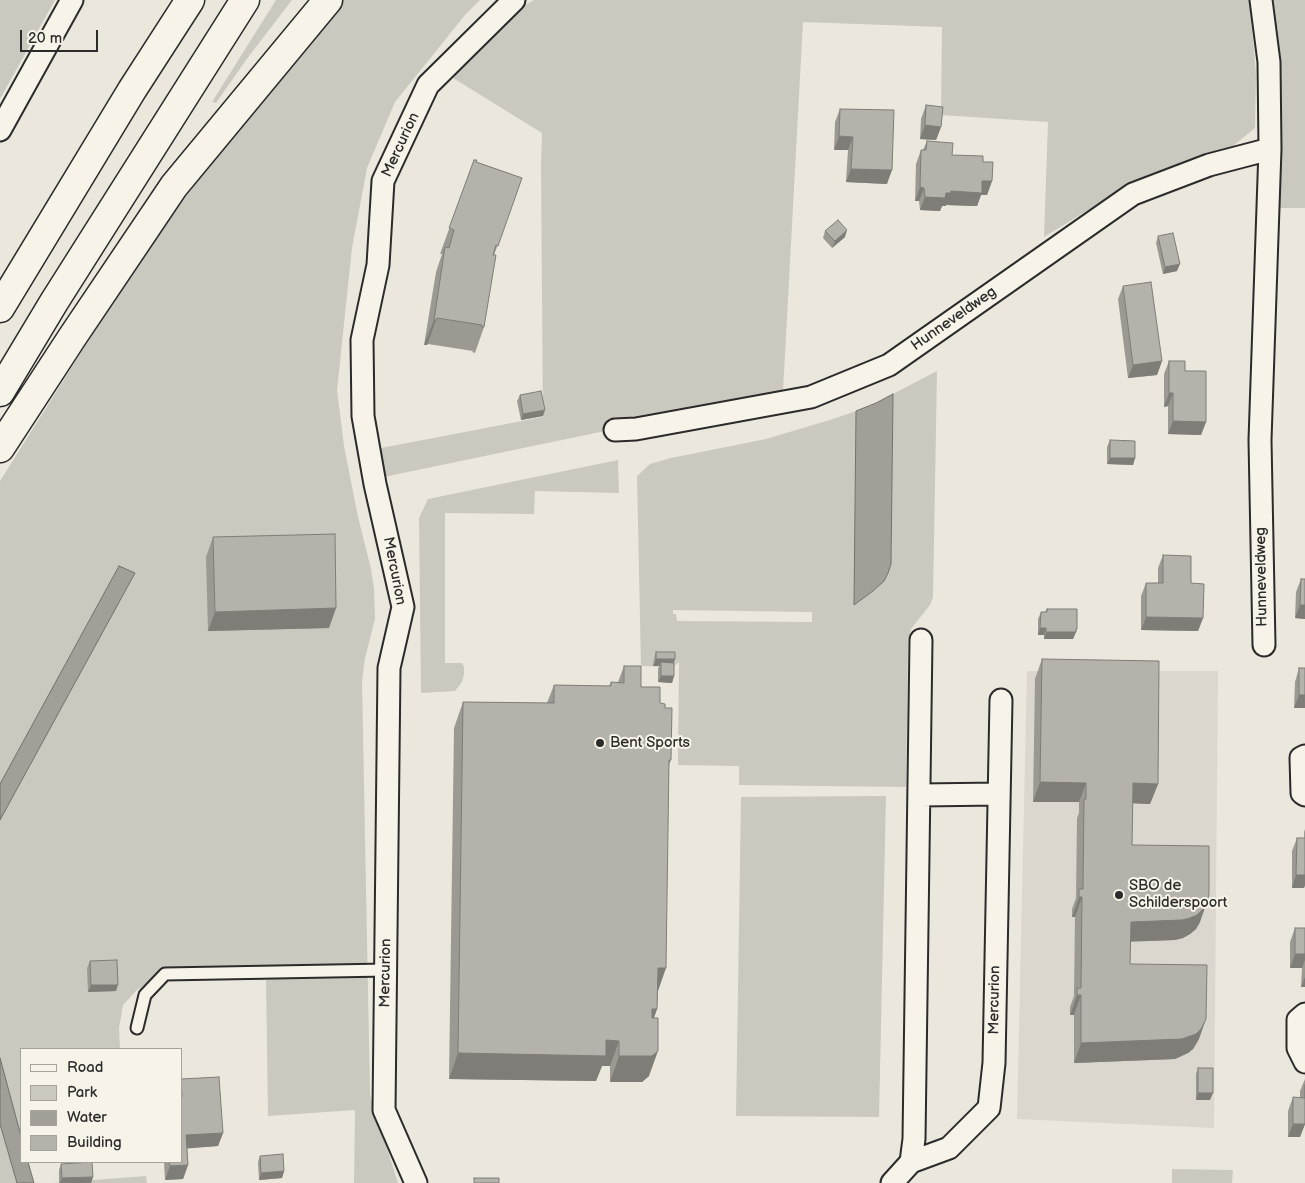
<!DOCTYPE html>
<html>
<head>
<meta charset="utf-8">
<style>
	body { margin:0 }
	#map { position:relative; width:1305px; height:1183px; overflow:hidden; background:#ebe7dd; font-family:"Balsamiq Sans",sans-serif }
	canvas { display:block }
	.legend { position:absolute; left:20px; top:1048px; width:162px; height:115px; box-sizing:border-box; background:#f7f3e8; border:1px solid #a5a39c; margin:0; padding:6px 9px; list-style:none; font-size:15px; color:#2b2b2b }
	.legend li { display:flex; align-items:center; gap:10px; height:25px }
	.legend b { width:25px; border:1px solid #a5a39c }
	.scale { position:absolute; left:20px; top:30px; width:78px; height:22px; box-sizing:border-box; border:2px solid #2b2b2b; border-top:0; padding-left:6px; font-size:15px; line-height:18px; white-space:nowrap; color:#2b2b2b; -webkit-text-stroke:4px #f7f3e8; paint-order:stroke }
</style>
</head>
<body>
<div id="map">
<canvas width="1305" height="1183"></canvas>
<ul class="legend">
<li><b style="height:6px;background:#f7f3e8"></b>Road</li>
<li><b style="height:14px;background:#cbc8bf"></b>Park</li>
<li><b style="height:14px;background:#a29f98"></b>Water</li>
<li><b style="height:14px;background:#b5b2ab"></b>Building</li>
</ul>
<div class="scale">20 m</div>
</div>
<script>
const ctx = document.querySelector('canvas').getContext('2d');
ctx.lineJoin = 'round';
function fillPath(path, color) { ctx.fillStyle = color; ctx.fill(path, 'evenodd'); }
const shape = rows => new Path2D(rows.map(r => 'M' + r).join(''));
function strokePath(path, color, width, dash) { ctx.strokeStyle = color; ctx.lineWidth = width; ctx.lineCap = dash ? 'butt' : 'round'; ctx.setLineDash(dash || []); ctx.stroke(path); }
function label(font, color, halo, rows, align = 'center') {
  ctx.font = font + ' "Balsamiq Sans",sans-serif'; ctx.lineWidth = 4; ctx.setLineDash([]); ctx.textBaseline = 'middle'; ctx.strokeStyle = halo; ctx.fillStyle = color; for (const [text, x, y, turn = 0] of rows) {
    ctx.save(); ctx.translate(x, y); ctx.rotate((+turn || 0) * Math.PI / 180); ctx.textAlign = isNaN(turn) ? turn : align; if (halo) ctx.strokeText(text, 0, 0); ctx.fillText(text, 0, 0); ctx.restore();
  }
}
fillPath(shape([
	[1027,671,1218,671,1214,1128,1017,1119]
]), '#dbd7ce');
fillPath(shape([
	[0,0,55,0,0,99],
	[276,0,292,0,246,60,216,103,212,102],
	[342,0,480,0,465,15,395,102,367,168,352,248,337,390,344,446,358,517,371,569,374,589,375,619,365,658,362,681,370,1095,398,1183,354,1183,355,1110,268,1116,266,980,152,980,137,990,123,1005,119,1028,120,1049,21,1049,21,1130,12,1131,26,1183,0,1183,0,481,68,373,147,250,218,153],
	[534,0,1249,0,1254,49,1256,76,1255,128,1233,146,1219,156,1124,188,1044,237,1048,122,941,115,942,27,803,22,783,391,706,410,379,478,376,449,543,417,541,164,542,133,453,78,466,52,512,12],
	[1273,0,1305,0,1305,208,1278,208,1278,47],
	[937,371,933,597,930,605,911,629,908,642,906,787,739,785,739,766,678,765,679,662,673,667,641,666,637,476,650,464,671,458,766,439,833,419,856,411,855,605,891,564,893,394],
	[673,610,812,612,812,622,677,621,676,614,673,614],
	[618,460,619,493,535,491,534,514,445,513,445,663,462,663,464,667,464,674,462,682,455,691,421,693,419,518,428,499],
	[886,796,879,1117,736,1116,741,797],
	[1172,1169,1233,1170,1232,1183,1172,1183],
	[146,1176,147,1183,54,1183]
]), '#cbc8bf');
const water = shape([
	[893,394,891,564,888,573,884,581,873,591,854,605,856,411,876,403,893,394],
	[119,566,135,573,0,820,0,784,119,566],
	[0,1058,21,1136,21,1162,28,1162,34,1183,17,1183,0,1124,0,1058]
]);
fillPath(water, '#a29f98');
strokePath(water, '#72716c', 1);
const service = shape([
	[137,1028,145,995,165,974,386,970]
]);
const minor = shape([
	[1261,0,1269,62,1270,149,1260,440,1264,645],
	[0,130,72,0],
	[615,430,636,429,811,397,889,365,1133,194,1209,165,1270,149],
	[1305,756,1301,758,1302,793,1305,795],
	[920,795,999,794],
	[1305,1014,1298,1020,1298,1048,1305,1062],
	[911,1162,949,1148,989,1108,994,1063,1001,700],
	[416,1183,384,1110,389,668,403,607,375,484,363,416,362,340,378,265,383,181,428,85,514,0],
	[892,1183,911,1162,914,1139,921,640]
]);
const motorway = shape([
	[0,308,132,90,190,0],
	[0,392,54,302,245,0],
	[0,448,73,336,174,186,328,0]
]);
strokePath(service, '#2b2b2b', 15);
strokePath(minor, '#2b2b2b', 25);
strokePath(motorway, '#2b2b2b', 31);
strokePath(service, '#f7f3e8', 11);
strokePath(minor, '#f7f3e8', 21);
strokePath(motorway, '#f7f3e8', 28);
fillPath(shape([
	[926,105,941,127,936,140,920,139,921,119],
	[840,109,887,184,846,182,848,150,834,150,835,122],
	[927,141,952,155,983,162,992,181,987,195,981,195,977,206,946,205,946,206,942,206,940,211,920,210,919,201,915,201,916,164,921,150,923,150],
	[474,160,477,162,522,178,494,255,484,327,475,353,472,352,473,351,428,344,427,345,424,345,436,272,442,254,440,254],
	[825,231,845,237,832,248,823,238],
	[1158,236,1177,271,1163,274,1156,243],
	[1123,286,1162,361,1157,375,1128,378,1118,299],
	[1169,361,1185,371,1206,422,1201,435,1168,434,1168,406,1164,407,1164,374],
	[520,395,543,416,521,420,517,401],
	[1110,440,1135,458,1133,465,1107,464,1107,447],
	[213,537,329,628,208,631,206,557],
	[1163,555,1191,583,1203,618,1198,631,1141,630,1141,596,1146,583,1158,583,1158,568],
	[1301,579,1305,579,1305,619,1295,618,1296,592],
	[1047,609,1077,629,1073,639,1044,639,1044,635,1038,635,1038,619,1041,612,1045,612],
	[656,652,674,663,674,676,672,683,658,682,658,669,659,666,653,666,654,659],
	[1042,659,1158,784,1150,804,1132,803,1132,845,1200,922,1196,929,1190,934,1183,938,1175,940,1131,941,1130,964,1199,1039,1193,1049,1188,1053,1175,1059,1074,1063,1074,1015,1070,1015,1070,1007,1074,996,1075,917,1072,917,1072,909,1076,898,1077,818,1079,813,1079,802,1033,802,1035,679],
	[624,666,641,687,665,708,671,760,669,765,657,1009,654,1018,649,1076,642,1082,610,1082,610,1066,602,1066,596,1081,449,1079,454,728,463,702,547,703,554,685,609,686,611,682,618,682],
	[1299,668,1305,708,1294,708,1295,682],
	[1305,829,1305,885,1304,888,1292,888,1292,851,1297,838,1304,838,1304,832],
	[1295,928,1305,928,1305,987,1301,987,1302,968,1290,968,1290,942],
	[90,961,116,991,88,992,87,968],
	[1198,1068,1210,1100,1196,1100,1196,1074],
	[181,1079,223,1133,218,1146,187,1148,188,1165,183,1179,165,1180,164,1162,181,1162],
	[1305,1079,1305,1124,1300,1137,1288,1137,1288,1111,1293,1097,1300,1098,1300,1091],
	[260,1156,284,1171,282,1178,259,1180,258,1162],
	[61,1164,93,1177,91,1183,59,1183,59,1170]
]), '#9c9993');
fillPath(shape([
	[925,125,941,127,936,140,920,139],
	[839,136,853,137,848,150,834,150],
	[851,169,892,170,887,184,846,182],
	[982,181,992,181,987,195,981,195,977,206,946,205,946,206,942,206,940,211,920,210,925,197,951,191],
	[920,187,924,188,919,201,915,201],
	[847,230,845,237,832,248,835,241],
	[1180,264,1177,271,1163,274,1165,267],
	[434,320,436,320,427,345,424,345],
	[1162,361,1157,375,1128,378,1133,365],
	[1169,393,1173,393,1168,406,1164,407],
	[545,410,543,416,521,420,523,414],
	[1173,421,1206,422,1201,435,1168,434],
	[1110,458,1135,458,1133,465,1107,464],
	[1300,605,1305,605,1305,619,1295,618],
	[336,608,329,628,208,631,215,612],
	[1146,617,1203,618,1198,631,1141,630],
	[1040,628,1046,628,1044,635,1038,635],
	[1046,632,1076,632,1073,639,1044,639],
	[656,659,675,659,673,666,661,662,659,666,653,666],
	[661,676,674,676,672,683,658,682],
	[1299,695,1305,695,1305,708,1294,708],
	[1040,782,1086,783,1079,802,1033,802],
	[1133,783,1158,784,1150,804,1125,803],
	[1296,875,1305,875,1305,885,1304,888,1292,888],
	[1079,897,1082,897,1075,917,1072,917],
	[1207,902,1200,922,1196,929,1190,934,1183,938,1175,940,1124,942,1131,922],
	[1295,954,1305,954,1305,960,1302,968,1290,968],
	[658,968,666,968,657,994],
	[1305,977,1305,987,1301,987],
	[91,985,118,985,116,991,88,992],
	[1077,995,1081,995,1074,1015,1070,1015],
	[652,1009,657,1009,648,1034],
	[1206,1019,1199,1039,1193,1049,1188,1053,1175,1059,1074,1063,1081,1043],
	[606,1040,619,1041,610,1066,602,1066,596,1081,449,1079,458,1053],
	[658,1051,649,1076,642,1082,610,1082,619,1056],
	[1198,1093,1213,1093,1210,1100,1196,1100],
	[1293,1124,1305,1124,1300,1137,1288,1137],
	[223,1133,218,1146,181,1149,186,1135],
	[188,1165,183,1179,165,1180,170,1166],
	[284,1171,282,1178,259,1180,261,1173],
	[93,1177,91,1183,60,1183,62,1178]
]), '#7f7d78');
const building = shape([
	[926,105,943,107,941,127,925,125,926,105],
	[840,109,894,110,892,170,851,169,853,137,839,136,840,109],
	[927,141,953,143,952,155,983,156,983,162,993,162,992,181,982,181,982,193,951,191,951,193,946,193,945,198,925,197,924,188,920,187,921,150,926,150,927,141],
	[474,160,477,160,476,162,522,178,498,246,496,245,493,255,496,255,484,327,482,327,482,325,437,318,436,320,434,320,445,247,449,248,454,230,449,228,474,160],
	[838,220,847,230,835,241,825,231,838,220],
	[1173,233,1180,264,1165,267,1158,236,1173,233],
	[1151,282,1162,361,1133,365,1123,286,1151,282],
	[1169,361,1185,361,1185,371,1206,371,1206,422,1173,421,1173,393,1169,393,1169,361],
	[541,391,545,410,523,414,520,395,541,391],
	[1110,440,1135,441,1135,458,1110,458,1110,440],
	[335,534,336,608,215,612,213,537,335,534],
	[1163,555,1191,556,1191,583,1204,584,1203,618,1146,617,1146,583,1163,583,1163,555],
	[1301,579,1305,579,1305,605,1300,605,1301,579],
	[1047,609,1077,609,1077,629,1076,629,1076,632,1046,632,1046,628,1040,628,1041,612,1047,612,1047,609],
	[656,652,675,652,675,659,656,659,656,652],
	[1042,659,1159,661,1158,784,1133,783,1132,845,1209,846,1209,894,1207,902,1203,909,1197,915,1190,918,1182,920,1131,922,1130,964,1207,965,1206,1019,1201,1029,1196,1034,1182,1039,1081,1043,1081,995,1077,995,1077,988,1081,988,1082,897,1079,897,1079,889,1083,889,1084,799,1086,799,1086,783,1040,782,1042,659],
	[661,662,674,663,674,676,661,676,661,662],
	[624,666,641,666,641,687,660,687,660,703,665,704,665,708,672,708,671,760,669,760,666,968,658,968,657,1009,652,1009,652,1018,658,1018,658,1051,652,1056,619,1056,619,1041,606,1040,606,1056,458,1053,463,702,554,703,554,685,611,686,611,682,624,683,624,666],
	[1299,668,1305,668,1305,695,1299,695,1299,668],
	[1297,838,1305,838,1305,875,1296,875,1297,838],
	[1295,928,1305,928,1305,954,1295,954,1295,928],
	[117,960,118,985,91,985,90,961,117,960],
	[1198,1068,1213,1068,1213,1093,1198,1093,1198,1068],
	[219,1077,223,1133,186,1135,188,1165,170,1166,169,1162,181,1162,181,1097,182,1097,181,1079,219,1077],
	[1305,1085,1305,1124,1293,1124,1293,1097,1305,1098,1305,1085],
	[283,1154,284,1171,261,1173,260,1156,283,1154],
	[92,1162,93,1177,62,1178,61,1164,92,1162],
	[474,1178,499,1178,499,1183,474,1183,474,1178]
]);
fillPath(building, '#b5b2ab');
strokePath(building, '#7f7d78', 1);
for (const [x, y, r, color] of [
	[600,743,5,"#2b2b2b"],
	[1119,895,5,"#2b2b2b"]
]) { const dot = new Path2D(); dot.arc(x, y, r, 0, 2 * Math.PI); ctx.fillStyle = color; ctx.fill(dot); strokePath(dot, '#f7f3e8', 2); }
label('15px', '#2b2b2b', '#f7f3e8', [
	["Mercurion",401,145,-65],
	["Hunneveldweg",954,319,-35],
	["Mercurion",394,571,79],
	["Hunneveldweg",1262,577,-91],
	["Mercurion",386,973,-89],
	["Mercurion",995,1000,-89]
]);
label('15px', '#2b2b2b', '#f7f3e8', [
	["Bent Sports",610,743],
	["SBO de",1129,886],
	["Schilderspoort",1129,903]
], 'left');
</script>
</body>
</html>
